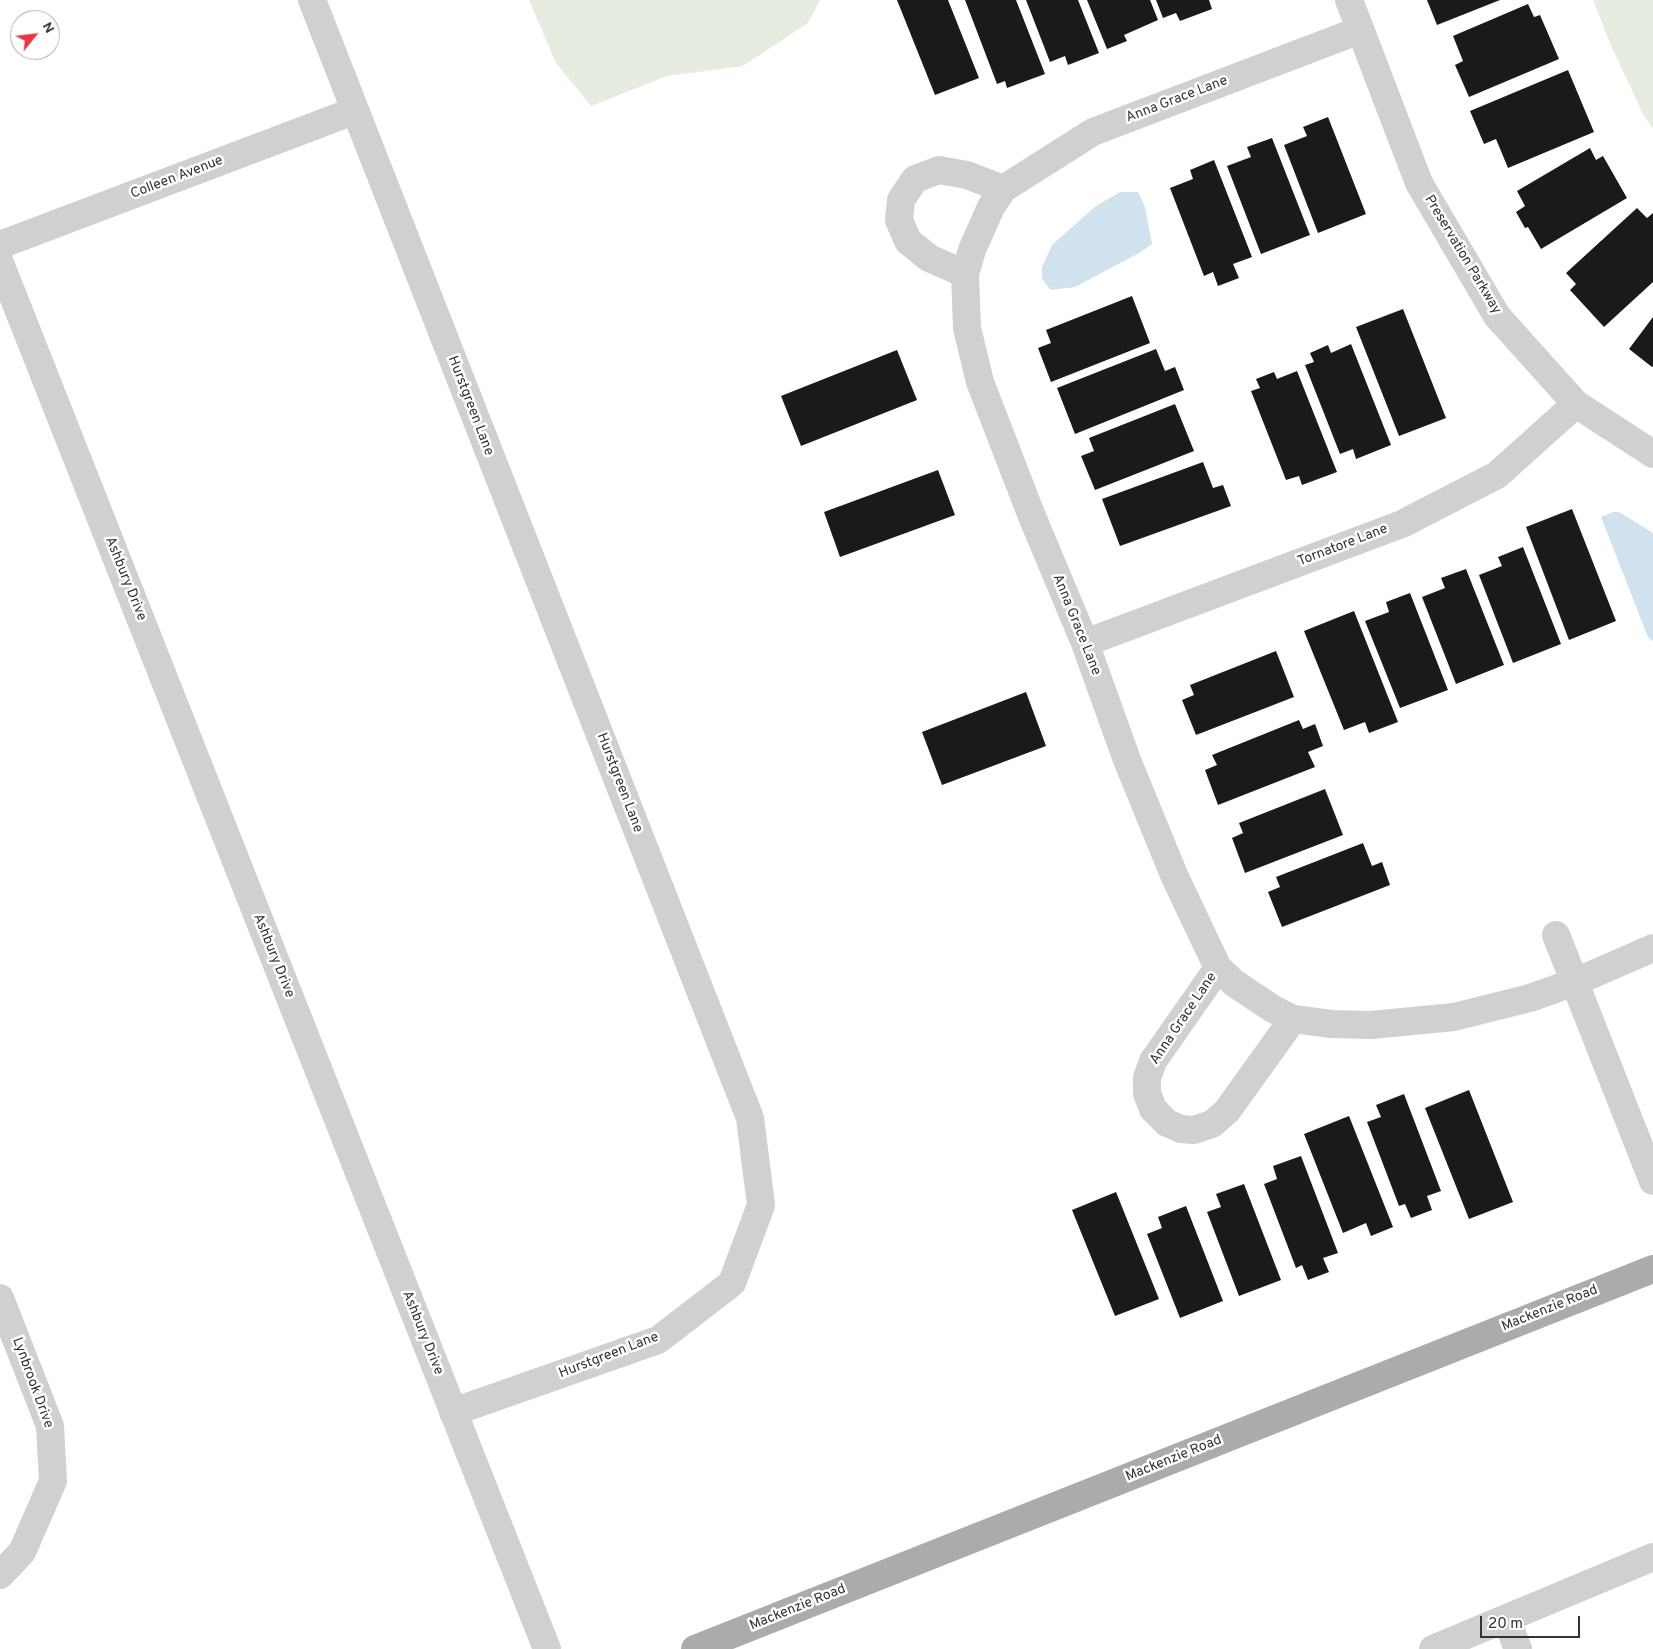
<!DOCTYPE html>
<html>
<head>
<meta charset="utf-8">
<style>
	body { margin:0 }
	#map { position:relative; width:1653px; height:1649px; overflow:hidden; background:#fff; font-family:Overpass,sans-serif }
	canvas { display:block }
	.north { position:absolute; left:10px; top:10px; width:50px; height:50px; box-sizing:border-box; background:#fff; border:1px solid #adadad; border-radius:50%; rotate:61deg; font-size:14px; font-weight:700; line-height:20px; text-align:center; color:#333 }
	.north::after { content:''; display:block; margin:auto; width:18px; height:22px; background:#e63946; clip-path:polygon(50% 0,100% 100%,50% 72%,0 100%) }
	.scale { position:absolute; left:1480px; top:1616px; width:100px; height:22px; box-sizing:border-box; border:2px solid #333; border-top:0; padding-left:6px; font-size:15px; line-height:18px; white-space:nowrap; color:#333; -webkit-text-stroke:4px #fff; paint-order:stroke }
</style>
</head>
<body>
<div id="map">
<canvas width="1653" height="1649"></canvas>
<div class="north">N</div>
<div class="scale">20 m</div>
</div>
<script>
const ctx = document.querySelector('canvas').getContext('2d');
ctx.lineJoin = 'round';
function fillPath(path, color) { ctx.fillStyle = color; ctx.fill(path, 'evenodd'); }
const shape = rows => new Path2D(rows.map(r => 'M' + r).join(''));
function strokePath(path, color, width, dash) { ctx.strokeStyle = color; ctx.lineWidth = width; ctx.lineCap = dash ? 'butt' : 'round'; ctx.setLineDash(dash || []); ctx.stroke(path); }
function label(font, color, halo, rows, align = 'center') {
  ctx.font = font + ' Overpass,sans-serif'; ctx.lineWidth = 5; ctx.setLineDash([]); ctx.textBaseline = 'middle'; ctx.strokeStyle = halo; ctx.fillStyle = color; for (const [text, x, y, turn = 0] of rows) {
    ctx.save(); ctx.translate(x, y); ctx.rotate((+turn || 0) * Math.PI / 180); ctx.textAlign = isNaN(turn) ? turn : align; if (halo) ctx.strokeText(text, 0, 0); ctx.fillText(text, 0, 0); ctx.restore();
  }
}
fillPath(shape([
	[529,0,820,0,808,23,743,66,667,76,591,106,556,63],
	[1593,0,1653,0,1653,129,1644,116,1612,48]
]), '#e6ecdf');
fillPath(shape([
	[1120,192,1138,192,1145,207,1152,244,1141,252,1075,287,1051,290,1042,279,1042,267,1052,245,1096,206],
	[1613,512,1619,512,1653,533,1653,641,1648,637,1601,517]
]), '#cfe2ee');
fillPath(shape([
	[897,0,948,0,979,78,935,95],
	[965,0,1016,0,1045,74,1007,88,1005,81,997,84],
	[1026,0,1078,0,1099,53,1068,65,1065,56,1050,62],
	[1087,0,1150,0,1158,20,1124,35,1127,41,1107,49],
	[1156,0,1209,0,1212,9,1180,21,1176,13,1163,18],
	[1427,0,1500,0,1437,25],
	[1528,4,1534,17,1540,15,1559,59,1469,97,1455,65,1463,61,1453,36],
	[1568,70,1594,132,1508,168,1496,139,1484,144,1470,111],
	[1328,117,1366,214,1318,233,1284,145,1307,136,1303,127],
	[1272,138,1310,235,1261,254,1227,166,1251,157,1247,147],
	[1590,148,1596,160,1603,156,1627,198,1541,249,1528,227,1525,228,1516,212,1525,206,1517,191],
	[1214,160,1252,257,1233,264,1239,278,1218,286,1213,272,1204,276,1170,188,1193,179,1190,170],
	[1637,208,1647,218,1653,213,1653,282,1604,327,1570,290,1576,284,1566,273],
	[1132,296,1150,343,1051,382,1038,348,1051,343,1046,330],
	[1403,309,1446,418,1399,436,1356,327],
	[1653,317,1653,366,1652,367,1629,349],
	[1351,344,1391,445,1356,459,1353,449,1340,454,1305,365,1314,362,1310,353,1328,345,1331,353],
	[1156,349,1165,371,1175,367,1184,390,1075,434,1057,388],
	[897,350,917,400,801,446,781,396],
	[1297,371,1337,472,1302,485,1299,476,1286,480,1251,391,1260,388,1256,379,1274,372,1277,379],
	[1175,404,1194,451,1095,490,1081,456,1094,451,1089,438],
	[1203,462,1213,488,1223,485,1231,506,1120,546,1102,499],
	[938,470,955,515,840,557,824,512],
	[1572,509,1616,621,1569,640,1526,527],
	[1523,547,1561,644,1513,663,1479,575,1502,566,1498,557],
	[1466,569,1504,665,1456,684,1422,597,1445,588,1441,578],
	[1410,593,1448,690,1400,708,1365,621,1389,612,1386,602],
	[1354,611,1398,722,1369,733,1365,722,1344,730,1304,631],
	[1276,651,1294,697,1196,735,1182,700,1194,695,1190,685],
	[1026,692,1046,746,942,785,922,732],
	[1299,720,1303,729,1315,724,1323,746,1308,752,1315,767,1218,805,1205,770,1217,765,1212,755],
	[1325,789,1343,835,1245,873,1232,838,1243,833,1239,823],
	[1363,843,1372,866,1382,862,1390,885,1282,927,1268,892,1280,887,1276,877],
	[1469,1090,1513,1202,1469,1219,1425,1108],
	[1404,1094,1441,1191,1427,1196,1432,1210,1411,1218,1405,1204,1399,1206,1367,1122,1381,1117,1376,1105],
	[1349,1116,1393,1227,1371,1236,1366,1223,1343,1233,1304,1134],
	[1301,1156,1338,1253,1323,1258,1329,1272,1308,1280,1302,1265,1296,1268,1264,1184,1277,1179,1273,1166],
	[1244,1184,1281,1280,1239,1296,1207,1212,1221,1207,1216,1194],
	[1116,1192,1159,1299,1115,1316,1072,1210],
	[1186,1206,1223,1301,1180,1318,1147,1234,1162,1228,1158,1217]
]), '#1a1a1a');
strokePath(shape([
	[312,0,750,1118,761,1205,732,1283,658,1340,453,1412],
	[1349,0,1419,183,1497,316,1576,404,1653,454],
	[1360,30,1093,132,1003,189,991,207,972,250,965,274,967,328,980,382,1031,514,1085,643,1127,760,1174,875,1218,968,1234,983,1273,1009,1293,1019,1332,1024,1371,1025,1454,1017,1530,998,1575,982,1653,948],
	[0,245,354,111],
	[0,263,547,1649],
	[965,274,929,258,908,241,899,220,901,200,915,179,939,170,967,175,1003,189],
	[1085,643,1402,524,1497,475,1576,404],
	[1556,935,1653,1181],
	[1218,968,1153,1061,1147,1078,1147,1093,1153,1109,1167,1123,1181,1129,1194,1130,1212,1124,1227,1111,1293,1019],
	[0,1298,50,1426,53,1481,22,1552,0,1575],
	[1506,1619,1518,1649],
	[1433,1649,1653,1557]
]), '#d0d0d0', 28);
strokePath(shape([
	[695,1649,1653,1269]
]), '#ababab', 28);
label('14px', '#333', '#fff', [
	["Anna Grace Lane",1177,100,-21],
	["Colleen Avenue",177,178,-21],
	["Preservation Parkway",1462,255,59],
	["Hurstgreen Lane",470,406,69],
	["Tornatore Lane",1343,546,-21],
	["Ashbury Drive",125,579,68],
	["Anna Grace Lane",1076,625,68],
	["Hurstgreen Lane",619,783,69],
	["Ashbury Drive",273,956,68],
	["Anna Grace Lane",1184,1019,-56],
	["Mackenzie Road",1550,1309,-22],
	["Ashbury Drive",422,1333,68],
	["Hurstgreen Lane",609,1356,-21],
	["Lynbrook Drive",32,1383,70],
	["Mackenzie Road",1174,1459,-22],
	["Mackenzie Road",798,1608,-22]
]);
</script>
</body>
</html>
